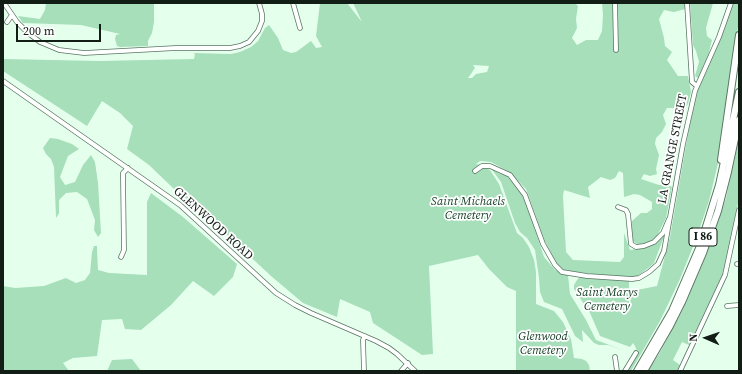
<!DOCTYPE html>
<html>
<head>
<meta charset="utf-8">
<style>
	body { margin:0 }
	#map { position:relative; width:742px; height:374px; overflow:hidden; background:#e5ffed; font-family:"Source Serif 4",serif }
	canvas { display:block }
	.frame { position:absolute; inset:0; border:4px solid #121d16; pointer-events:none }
	.north { position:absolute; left:686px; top:318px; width:40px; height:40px; -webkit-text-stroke:3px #fff; paint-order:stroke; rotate:272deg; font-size:11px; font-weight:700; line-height:16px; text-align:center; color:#121d16 }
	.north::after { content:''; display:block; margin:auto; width:14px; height:18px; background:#121d16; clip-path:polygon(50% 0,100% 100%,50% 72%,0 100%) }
	.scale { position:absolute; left:16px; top:24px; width:85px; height:18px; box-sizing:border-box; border:2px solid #121d16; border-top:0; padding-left:5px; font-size:12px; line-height:14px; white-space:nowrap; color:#121d16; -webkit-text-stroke:3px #fff; paint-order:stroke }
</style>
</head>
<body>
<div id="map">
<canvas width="742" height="374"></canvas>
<div class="frame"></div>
<div class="north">N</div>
<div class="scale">200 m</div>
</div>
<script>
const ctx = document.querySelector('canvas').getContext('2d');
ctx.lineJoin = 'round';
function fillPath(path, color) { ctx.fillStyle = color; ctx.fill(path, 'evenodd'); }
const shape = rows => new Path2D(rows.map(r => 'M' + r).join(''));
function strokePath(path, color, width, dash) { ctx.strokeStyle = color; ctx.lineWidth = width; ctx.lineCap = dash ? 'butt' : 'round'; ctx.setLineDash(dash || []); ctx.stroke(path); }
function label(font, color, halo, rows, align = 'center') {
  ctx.font = font + ' "Source Serif 4",serif'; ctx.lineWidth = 3.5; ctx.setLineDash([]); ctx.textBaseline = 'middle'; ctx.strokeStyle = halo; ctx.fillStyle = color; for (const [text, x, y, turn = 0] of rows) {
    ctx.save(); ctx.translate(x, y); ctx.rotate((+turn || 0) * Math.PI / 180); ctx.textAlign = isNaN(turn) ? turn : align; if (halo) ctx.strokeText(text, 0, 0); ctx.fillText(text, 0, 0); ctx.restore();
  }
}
fillPath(shape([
	[46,3,154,3,154,22,152,33,148,41,148,46,120,47,117,46,115,39,116,35,120,34,81,25,23,23,18,16,40,19,45,10],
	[320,3,347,3,362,22,353,3,575,3,578,6,576,19,577,28,572,38,577,45,586,40,598,40,602,31,603,15,602,3,685,3,685,9,674,12,664,10,659,19,664,38,665,46,672,52,667,60,678,76,688,76,691,92,688,104,685,108,667,108,663,115,666,124,662,132,656,138,655,144,659,155,656,169,657,174,650,176,644,174,641,179,659,185,668,185,672,187,666,218,657,236,650,242,643,244,637,244,633,241,631,229,632,221,641,213,647,213,652,209,652,202,640,195,634,194,624,197,623,173,619,171,615,178,610,180,601,177,588,187,590,198,564,190,563,196,566,252,573,260,620,262,624,257,624,233,630,250,645,248,665,234,654,263,647,269,636,277,615,277,563,270,556,264,544,239,526,189,509,172,491,162,480,161,476,164,481,165,490,170,499,184,517,233,523,238,529,247,534,260,536,272,536,304,554,311,563,322,571,339,574,358,582,359,586,361,589,365,590,371,516,371,516,291,507,287,489,269,478,255,429,266,433,354,422,355,373,323,370,312,340,299,337,317,303,303,271,276,209,218,173,188,149,165,127,149,133,126,120,113,102,101,87,126,3,71,3,59,100,61,194,59,195,54,193,53,231,54,240,52,251,47,258,41,265,28,269,25,278,38,283,50,291,53,296,52,311,41,316,48,322,47,316,36],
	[473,65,489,66,487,72,476,74,472,78,468,78,475,68],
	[690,3,713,3,706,28,707,36,712,40,708,56,698,78,695,76,699,62,696,51,693,45],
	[733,3,739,3,739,20,719,159,709,201,696,239,680,279,660,321,631,371,626,371,637,354,637,351,635,346,633,343,630,347,600,336,590,313,574,289,574,285,577,280,581,276,629,280,629,306,630,311,631,293,637,290,657,286,670,237,693,105,698,88],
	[50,138,58,139,72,144,79,149,68,156,60,177,65,185,75,182,83,165,91,155,95,162,98,183,101,233,98,237,94,230,95,220,87,199,77,192,66,193,59,200,59,213,56,218,54,167,51,159,46,154,43,148],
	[739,139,739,197,728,255,723,273,689,345,682,342,673,360,680,365,677,371,648,371,659,354,682,311,713,236,726,198],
	[490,167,498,173,507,176,524,196,544,257,555,270,568,275,570,294,586,320,596,340,623,350,608,345,599,345,594,343,582,330,583,342,575,336,562,309,544,302,540,292,539,278,535,250,527,238,520,232,515,223,501,182],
	[151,193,183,217,237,264,233,277,214,296,193,281,171,305,141,330,125,329,122,319,102,320,97,356,73,358,63,363,69,371,3,371,3,286,15,288,44,286,66,278,76,283,85,280,90,273,92,252,94,246,97,246,97,249,98,270,109,273,147,275,147,202],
	[132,359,141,371,107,371,112,360]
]), '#a6dfba');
const minor = shape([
	[4,3,17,22,27,32,40,42,59,50,84,53,176,48,230,48,240,46,249,42,258,31,262,21,262,14,259,3],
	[293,3,300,28],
	[615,3,616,50],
	[687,3,692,82,697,86],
	[7,22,12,15],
	[3,81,180,205,276,293,295,305,311,313,376,341,389,348,397,354,415,371],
	[475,171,482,166,490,166,510,175,525,195,543,244,555,265,562,272,587,276,632,279,639,278,649,272,658,264,664,251,683,144,695,91,719,37,731,3],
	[618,207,626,210,628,214,631,244,636,247,644,246,654,242,663,233,669,219],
	[121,257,124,250,123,177,123,173,128,168],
	[737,264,739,264],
	[727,306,739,305],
	[615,357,617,371],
	[364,371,363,340,365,336],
	[401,371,408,363],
	[625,371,636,353],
	[680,371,725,275,739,210]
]);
const highway = shape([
	[721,160,739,35],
	[637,371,672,311,700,246,719,185,739,92],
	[644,371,670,326,682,302,703,253,718,211,728,172,739,120]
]);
strokePath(minor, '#597562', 5.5);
strokePath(highway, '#597562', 8);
strokePath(minor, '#fff', 4);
strokePath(highway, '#fff', 6);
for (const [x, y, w] of [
	[703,237,28]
]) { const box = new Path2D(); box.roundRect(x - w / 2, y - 9, w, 18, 3); ctx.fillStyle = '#fff'; ctx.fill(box); strokePath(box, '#121d16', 1); }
label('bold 11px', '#121d16', null, [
	["I 86",703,237]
]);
label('12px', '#121d16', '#fff', [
	["LA GRANGE STREET",673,149,-79],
	["GLENWOOD ROAD",213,224,42]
]);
label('italic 12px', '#174129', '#fff', [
	["Saint Michaels",468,202],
	["Cemetery",468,216],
	["Saint Marys",607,293],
	["Cemetery",607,307],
	["Glenwood",543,337],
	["Cemetery",543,351]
]);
</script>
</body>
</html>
